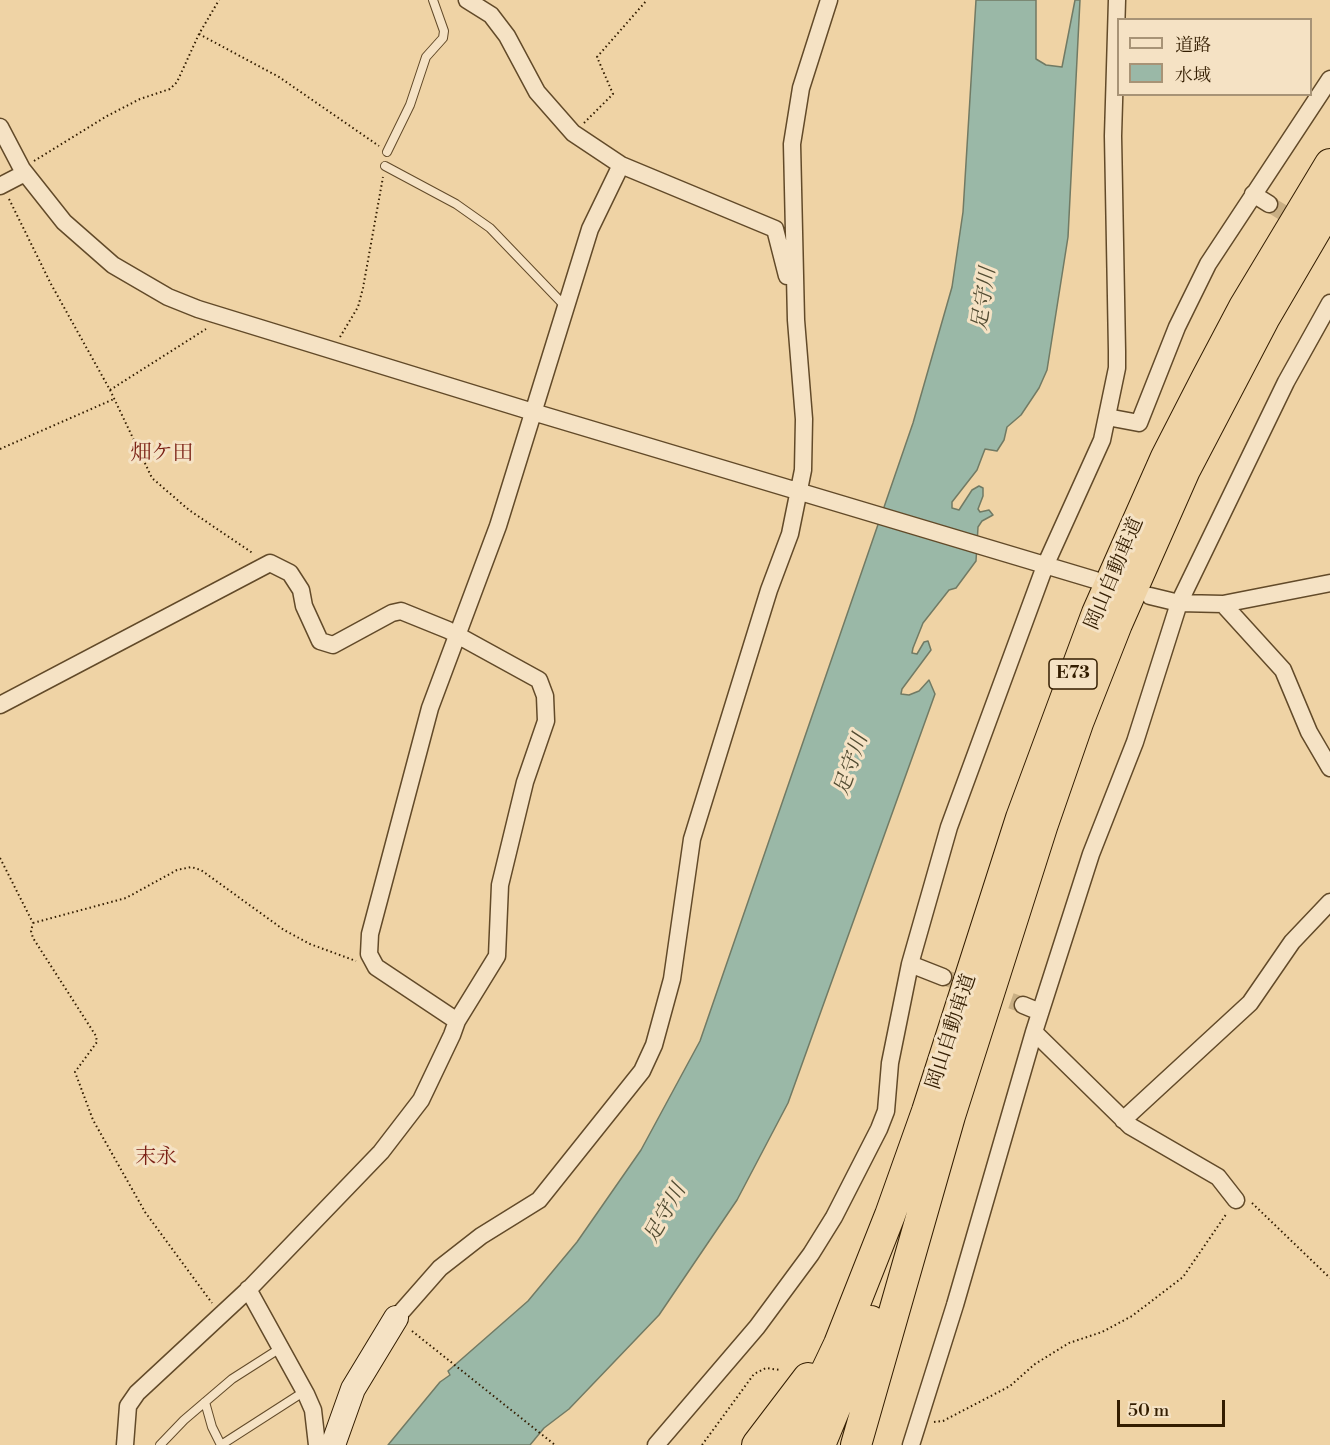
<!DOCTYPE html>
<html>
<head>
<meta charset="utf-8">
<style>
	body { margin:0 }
	#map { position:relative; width:1330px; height:1445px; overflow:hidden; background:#efd3a5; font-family:"Libre Bodoni","Noto Serif JP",serif }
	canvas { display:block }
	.legend { position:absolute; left:1117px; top:18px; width:195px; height:78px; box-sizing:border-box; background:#f5e2c4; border:2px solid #a79376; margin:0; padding:8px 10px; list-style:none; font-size:18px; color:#331d00 }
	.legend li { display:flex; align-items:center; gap:12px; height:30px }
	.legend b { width:30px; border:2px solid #a79376 }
	.scale { position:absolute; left:1117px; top:1400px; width:108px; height:27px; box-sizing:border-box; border:3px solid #331d00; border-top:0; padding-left:8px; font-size:18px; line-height:21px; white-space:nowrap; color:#331d00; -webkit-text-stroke:4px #f5e2c4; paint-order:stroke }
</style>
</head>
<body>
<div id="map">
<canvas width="1330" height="1445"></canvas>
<ul class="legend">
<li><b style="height:8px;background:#f5e2c4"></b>道路</li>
<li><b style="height:16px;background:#9ab8a7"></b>水域</li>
</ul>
<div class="scale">50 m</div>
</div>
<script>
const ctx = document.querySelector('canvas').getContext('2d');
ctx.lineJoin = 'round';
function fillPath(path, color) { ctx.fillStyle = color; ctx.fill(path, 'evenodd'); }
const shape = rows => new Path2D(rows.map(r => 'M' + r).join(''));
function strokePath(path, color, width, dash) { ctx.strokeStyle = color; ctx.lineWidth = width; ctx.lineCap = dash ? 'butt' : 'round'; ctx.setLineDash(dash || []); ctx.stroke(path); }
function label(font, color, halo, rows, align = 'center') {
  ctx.font = font + ' "Libre Bodoni","Noto Serif JP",serif'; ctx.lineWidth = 6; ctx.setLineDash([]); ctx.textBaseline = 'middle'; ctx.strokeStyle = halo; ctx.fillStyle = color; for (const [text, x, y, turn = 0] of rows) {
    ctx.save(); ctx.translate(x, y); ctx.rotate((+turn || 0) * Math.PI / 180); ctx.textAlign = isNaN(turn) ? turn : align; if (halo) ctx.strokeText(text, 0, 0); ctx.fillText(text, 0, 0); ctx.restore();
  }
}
const water = shape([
	[976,0,1036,0,1036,59,1046,65,1062,67,1075,0,1080,0,1068,237,1047,370,1039,388,1021,415,1007,427,1004,440,997,451,985,449,977,470,952,502,952,508,959,510,972,490,979,486,983,488,983,496,978,509,980,512,989,510,993,515,982,521,978,527,976,561,956,588,949,590,923,623,913,648,912,653,917,654,924,642,928,641,931,650,902,689,901,694,909,695,919,691,929,680,935,694,788,1103,737,1200,659,1315,569,1409,544,1428,530,1445,388,1445,440,1382,450,1375,448,1371,528,1301,577,1242,641,1150,700,1041,913,423,952,287,963,212,976,0]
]);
fillPath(water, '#9ab8a7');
strokePath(water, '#717a64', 1.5);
strokePath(shape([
	[1269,204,1330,241],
	[943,977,1023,1005]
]), '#c9af84', 16, [16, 8]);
const lane = shape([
	[387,152,410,105,426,57,443,38,444,31,433,0],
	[385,166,456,204,490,228,562,303,567,304],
	[205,1402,212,1427,221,1445],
	[160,1445,184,1420,232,1379,279,1349],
	[221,1445,305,1391]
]);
const street = shape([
	[467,0,491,15,507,36,537,92,573,133,621,165,775,229,787,276],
	[0,127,22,169,64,222,113,265,168,297,198,309,533,412,1095,580],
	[0,186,25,173],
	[1253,194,1269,204],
	[1107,417,1139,423,1177,327,1208,264,1330,79],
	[1150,596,1179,603,1223,604,1330,583],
	[1223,604,1283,670,1309,732,1330,768],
	[0,705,270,563,290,573,301,590,304,606,320,641,333,645,392,613,401,611,448,630,539,680,545,696,546,721,525,782,500,885,497,956,457,1021],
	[910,964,943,977],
	[1023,1005,1040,1012],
	[1034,1032,1130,1126,1218,1177,1236,1200],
	[1123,1120,1250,1003,1292,942,1330,902],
	[248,1289,306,1394,313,1410,317,1445],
	[396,1318,440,1268,481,1236,539,1200,642,1071,654,1045,672,979,692,839,769,590,790,534,803,470,804,419,796,320,792,144,801,88,829,0],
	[125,1445,128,1406,137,1393,250,1288,381,1152,421,1100,452,1035,457,1021,376,967,369,954,370,934,430,708,498,526,590,229,621,165],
	[656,1445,757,1327,811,1254,834,1217,879,1129,886,1111,890,1063,910,964,949,827,1045,566,1102,440,1117,368,1117,351,1113,136,1117,0],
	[911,1445,955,1305,1034,1032,1091,854,1135,742,1179,603,1286,382,1330,303]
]);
const secondary = shape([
	[333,1445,353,1389,396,1318]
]);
const highway = shape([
	[757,1445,808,1378],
	[791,1445,839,1344,890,1215,927,1111,1021,818,1097,613,1166,457,1206,379,1244,307,1330,164],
	[820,1445,871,1321],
	[856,1445,950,1116,1043,824,1078,723,1117,624,1185,470,1264,319,1330,206]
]);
strokePath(lane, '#624a29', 10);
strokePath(street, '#624a29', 19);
strokePath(secondary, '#331d00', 26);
strokePath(highway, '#331d00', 32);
strokePath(shape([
	[199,34,279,77,379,146],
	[584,123,613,94,597,57,647,0],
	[34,161,107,116,140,99,170,89,177,82,199,34,219,0],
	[9,199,51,284,110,390,152,478,189,510,254,554],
	[340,337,358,307,363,288,383,177],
	[110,390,206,329],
	[0,449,114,399],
	[0,858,33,923,31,931,33,938,96,1036,97,1042,75,1072,93,1120,145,1212,212,1303],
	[33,923,126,898,177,870,191,867,201,870,284,930,310,944,356,961],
	[1252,1203,1330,1278],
	[412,1331,555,1445],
	[934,1422,943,1421,1010,1386,1035,1364,1069,1343,1102,1332,1132,1316,1183,1277,1227,1213],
	[702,1445,754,1374,766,1368,780,1370]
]), '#331d00', 2, [1.5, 3]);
strokePath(lane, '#f5e2c4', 8);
strokePath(street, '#f5e2c4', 16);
strokePath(secondary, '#f5e2c4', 24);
strokePath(highway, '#efd3a5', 30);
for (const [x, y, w] of [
	[1073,674,48]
]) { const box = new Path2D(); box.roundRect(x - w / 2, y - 15, w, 30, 4.5); ctx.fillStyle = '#f5e2c4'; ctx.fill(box); strokePath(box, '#331d00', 1.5); }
label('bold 18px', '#331d00', null, [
	["E73",1073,674]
]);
label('20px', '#331d00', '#f5e2c4', [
	["岡山自動車道",1115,574,-67],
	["岡山自動車道",952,1032,-72]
]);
label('italic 21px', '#524c32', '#f5e2c4', [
	["足守川",985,299,-82],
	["足守川",852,765,-71],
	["足守川",666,1214,-61]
]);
label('21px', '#7a1f14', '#f5e2c4', [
	["畑ケ田",162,454],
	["末永",156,1158]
]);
</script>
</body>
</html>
